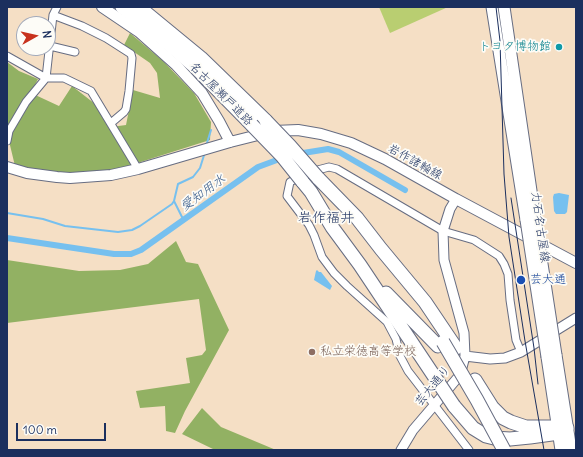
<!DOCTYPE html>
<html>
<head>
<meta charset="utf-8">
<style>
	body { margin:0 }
	#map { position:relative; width:583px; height:457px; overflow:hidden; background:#f5dfc5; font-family:Delius,sans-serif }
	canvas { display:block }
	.frame { position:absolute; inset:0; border:8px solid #1b2f5e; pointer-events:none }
	.north { position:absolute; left:16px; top:16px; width:40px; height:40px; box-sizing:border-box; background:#fdfcf7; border:1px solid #a3aaba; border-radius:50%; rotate:82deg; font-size:11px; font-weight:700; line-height:16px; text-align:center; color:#1b2f5e }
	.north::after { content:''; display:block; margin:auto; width:14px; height:18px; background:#c8321e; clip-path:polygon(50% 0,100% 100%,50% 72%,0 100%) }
	.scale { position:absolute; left:16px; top:423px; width:90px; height:18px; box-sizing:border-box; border:2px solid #1b2f5e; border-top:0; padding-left:5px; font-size:12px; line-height:14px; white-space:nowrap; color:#1b2f5e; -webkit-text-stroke:3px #fdfcf7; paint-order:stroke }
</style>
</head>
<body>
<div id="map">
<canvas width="583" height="457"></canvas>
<div class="frame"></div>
<div class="north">N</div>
<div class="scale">100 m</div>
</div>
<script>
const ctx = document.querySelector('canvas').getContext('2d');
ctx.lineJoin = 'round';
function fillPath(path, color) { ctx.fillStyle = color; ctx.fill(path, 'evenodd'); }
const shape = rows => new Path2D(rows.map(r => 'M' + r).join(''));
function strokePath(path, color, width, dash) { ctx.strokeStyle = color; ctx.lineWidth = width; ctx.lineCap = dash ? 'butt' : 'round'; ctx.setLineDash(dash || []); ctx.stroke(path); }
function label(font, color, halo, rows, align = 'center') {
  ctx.font = font + ' Delius,"Klee One",sans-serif'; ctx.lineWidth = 3.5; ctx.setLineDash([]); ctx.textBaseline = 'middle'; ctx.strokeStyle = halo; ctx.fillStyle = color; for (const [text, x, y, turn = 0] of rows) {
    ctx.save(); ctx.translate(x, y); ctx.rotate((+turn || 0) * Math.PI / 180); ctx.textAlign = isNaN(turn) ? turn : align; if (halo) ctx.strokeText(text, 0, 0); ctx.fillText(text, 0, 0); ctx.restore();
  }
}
fillPath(shape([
	[379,7,448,7,390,33]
]), '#b9ce71');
fillPath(shape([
	[130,33,163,61,194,93,211,122,210,140,109,172,62,174,15,166,9,141,7,138,7,62,19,71,38,79,31,93,59,106,72,86,99,107,111,127,126,125,133,90,160,98,157,73,150,63,124,45],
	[176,241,186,262,198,264,229,330,185,411,175,433,166,431,165,406,140,408,136,391,190,383,186,358,202,355,206,350,199,299,7,323,7,260,79,271,120,270,148,264],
	[202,408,221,427,276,450,215,450,182,434]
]), '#92b163');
fillPath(shape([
	[559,193,569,195,567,212,565,214,556,214,554,211,553,197,554,194],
	[317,270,319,272,321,272,332,286,330,290,314,280,316,271]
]), '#76c0ef');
strokePath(shape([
	[206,146,211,130],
	[174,201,183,219],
	[7,213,43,219,65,226,118,232,132,230,140,226,172,204,174,201,178,184,193,177,200,168,205,152]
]), '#76c0ef', 2);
strokePath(shape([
	[297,154,328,149,339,152,405,190],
	[7,238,114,254,131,254,141,250,258,167,285,157]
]), '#76c0ef', 6);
const minor = shape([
	[53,15,82,26,106,38,131,54,132,58,129,91,126,109,124,112,111,123],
	[50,46,75,52],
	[7,56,46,78,64,78,91,91,138,169],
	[7,141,9,131,26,102,46,78,53,15,57,7],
	[310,172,329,167,337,169,443,231,474,240,499,256,504,264,508,274,510,300,516,340,521,352],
	[301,176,290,182,287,196,309,225,314,235,322,257,334,273,347,286,387,322,396,339,400,356,408,371,469,450]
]);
const tertiary = shape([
	[465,356,490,359,505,358,521,352,576,318],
	[401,450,413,430,460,375,465,356,464,333,444,260,443,231,450,209,456,199]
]);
const secondary = shape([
	[102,7,139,32,176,65,202,93,219,121,230,142],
	[7,167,27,173,57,177,70,178,111,175,138,169,230,142,274,131,298,130,321,134,351,143,385,159,456,199,576,263]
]);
const primary = shape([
	[492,7,526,220],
	[504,7,535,218],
	[556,355,571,450],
	[547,357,561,450]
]);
const motorway = shape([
	[122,7,157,34,194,66,252,125],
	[139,7,201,58,266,121],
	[318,178,357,218,381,249,425,302,456,348],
	[302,181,311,192,332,227,360,265,436,379],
	[386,293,438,346],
	[475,380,492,407,503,418,511,422,526,427,552,427],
	[454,406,473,428,486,436,494,438,510,439,530,437,559,433,567,428]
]);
strokePath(minor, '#676d82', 9);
strokePath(tertiary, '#676d82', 11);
strokePath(secondary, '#676d82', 12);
strokePath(primary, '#676d82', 13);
strokePath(motorway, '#676d82', 15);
strokePath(minor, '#fff', 7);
strokePath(tertiary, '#fff', 9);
strokePath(secondary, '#fff', 10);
strokePath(primary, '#fff', 11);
strokePath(motorway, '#fff', 13);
strokePath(shape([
	[496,7,500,41,504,174,509,237,525,341,544,450],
	[511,198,534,348,538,384]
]), '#1b2f5e', 1);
const primaryBridge = shape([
	[535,218,556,355],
	[526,220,547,357]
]);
const motorwayBridge = shape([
	[266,121,290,146,318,178],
	[252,125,282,156,302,181],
	[443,342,477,400,504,450],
	[436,379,454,406]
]);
strokePath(primaryBridge, '#676d82', 13, []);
strokePath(motorwayBridge, '#676d82', 15, []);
strokePath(primaryBridge, '#fff', 11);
strokePath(motorwayBridge, '#fff', 13);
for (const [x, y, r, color] of [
	[559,47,4,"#0f9aa8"],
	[521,280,5,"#1a4fb4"],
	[312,352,4,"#8d6e63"]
]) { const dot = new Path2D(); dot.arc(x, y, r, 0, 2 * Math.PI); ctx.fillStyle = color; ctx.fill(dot); strokePath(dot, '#fdfcf7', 1.5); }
label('12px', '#0d838f', '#fdfcf7', [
	["トヨタ博物館",551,47]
], 'right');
label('12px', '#1b2f5e', '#fdfcf7', [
	["名古屋瀬戸道路",221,94,45],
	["岩作諸輪線",415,162,29],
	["力石名古屋線",540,227,82],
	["芸大通り",433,386,-51]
]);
label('12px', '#164399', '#fdfcf7', [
	["芸大通",530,280]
], 'left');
label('12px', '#785e54', '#fdfcf7', [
	["私立栄徳高等学校",320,352]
], 'left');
label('italic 13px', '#365a8a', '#fdfcf7', [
	["愛知用水",203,193,-36]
]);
label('14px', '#1b2f5e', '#fdfcf7', [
	["岩作福井",326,218]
]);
</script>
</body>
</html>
